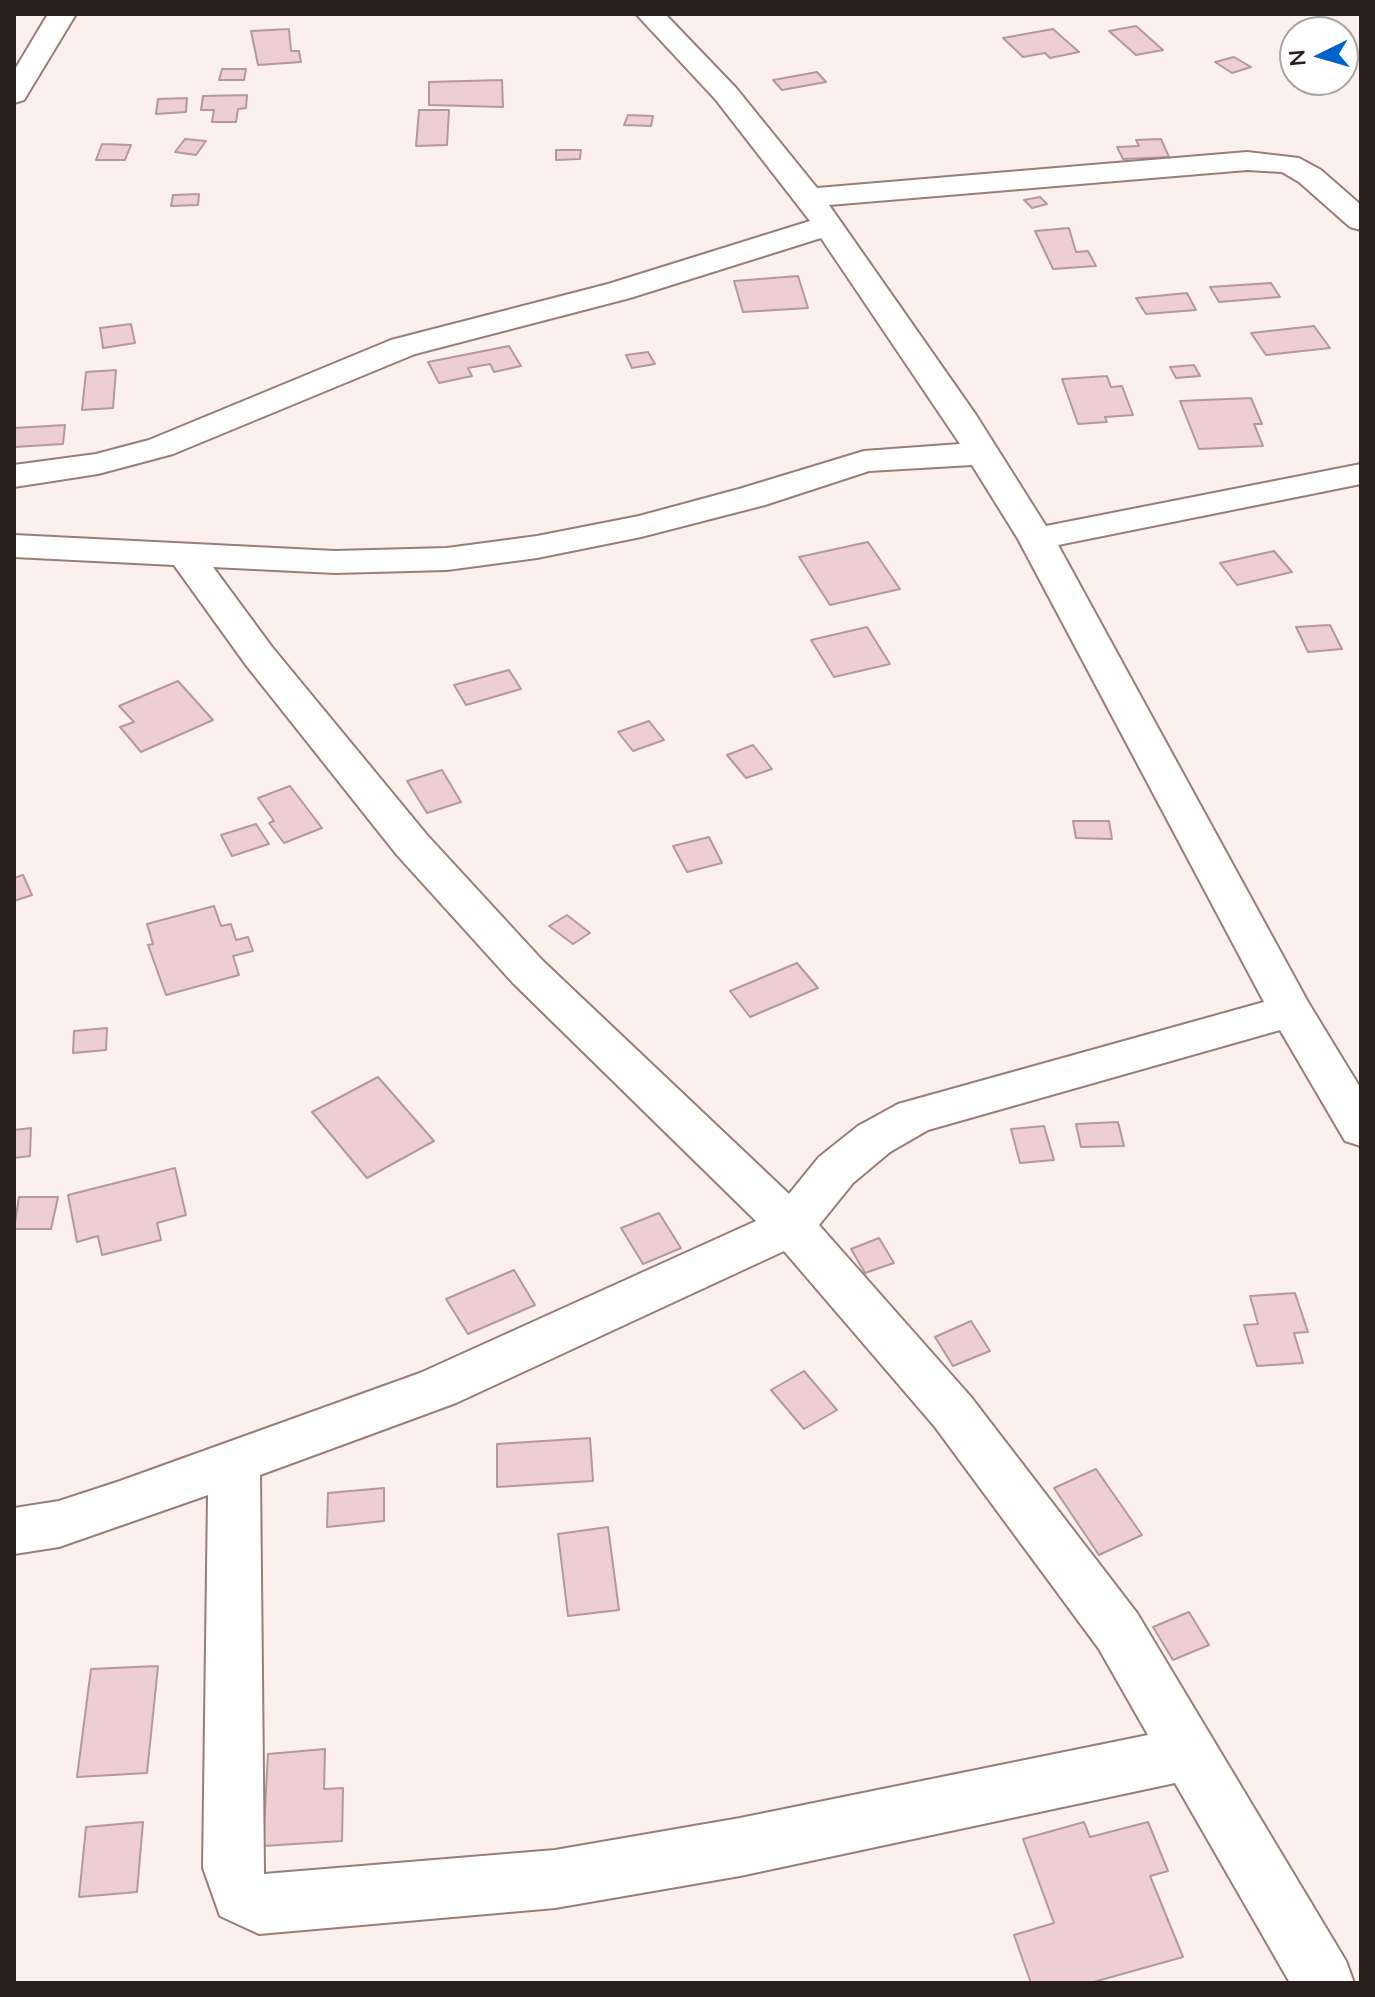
<!DOCTYPE html>
<html>
<head>
<meta charset="utf-8">
<style>
	body { margin:0 }
	#map { position:relative; width:1375px; height:1997px; overflow:hidden; background:#fcf0ed; font-family:Mulish,sans-serif }
	canvas { display:block }
	.frame { position:absolute; inset:0; border:16px solid #281e1b; pointer-events:none }
	.north { position:absolute; left:1279px; top:16px; width:80px; height:80px; box-sizing:border-box; background:#fff; border:2px solid #a9a5a4; border-radius:50%; rotate:265deg; font-size:22px; font-weight:700; line-height:32px; text-align:center; color:#281e1b }
	.north::after { content:''; display:block; margin:auto; width:28px; height:36px; background:#0063cb; clip-path:polygon(50% 0,100% 100%,50% 72%,0 100%) }
</style>
</head>
<body>
<div id="map">
<canvas width="1375" height="1997"></canvas>
<div class="frame"></div>
<div class="north">N</div>
</div>
<script>
const ctx = document.querySelector('canvas').getContext('2d');
ctx.lineJoin = 'round';
function fillPath(path, color) { ctx.fillStyle = color; ctx.fill(path, 'evenodd'); }
const shape = rows => new Path2D(rows.map(r => 'M' + r).join(''));
function strokePath(path, color, width, dash) { ctx.strokeStyle = color; ctx.lineWidth = width; ctx.lineCap = dash ? 'butt' : 'round'; ctx.setLineDash(dash || []); ctx.stroke(path); }
const building = shape([
	[1136,26,1163,50,1136,55,1109,31,1136,26],
	[289,29,291,51,299,51,301,62,258,65,251,31,289,29],
	[1053,29,1079,52,1050,58,1045,53,1023,57,1003,38,1053,29],
	[1234,57,1251,67,1232,73,1215,62,1234,57],
	[222,69,246,69,244,80,219,80,222,69],
	[817,72,826,82,782,90,773,80,817,72],
	[502,80,503,107,429,105,429,82,502,80],
	[247,95,246,108,238,109,236,122,212,122,214,110,201,110,203,96,247,95],
	[187,98,186,112,156,114,158,99,187,98],
	[419,110,449,110,447,145,416,146,419,110],
	[628,115,653,116,651,126,624,125,628,115],
	[185,139,206,141,196,155,175,152,185,139],
	[1161,139,1169,157,1123,159,1117,147,1139,146,1136,140,1161,139],
	[102,144,131,145,125,160,96,160,102,144],
	[556,150,581,150,580,159,556,160,556,150],
	[199,194,198,205,171,206,173,195,199,194],
	[1040,197,1047,204,1032,208,1024,200,1040,197],
	[1069,228,1076,252,1088,251,1096,266,1053,269,1035,231,1069,228],
	[798,276,808,308,743,312,734,281,798,276],
	[1271,283,1280,297,1219,302,1210,287,1271,283],
	[1187,293,1196,310,1146,314,1136,298,1187,293],
	[131,324,135,343,103,348,100,328,131,324],
	[1314,326,1330,348,1266,355,1251,333,1314,326],
	[509,346,521,366,494,372,490,364,468,368,472,376,439,383,428,362,509,346],
	[648,352,655,364,632,368,626,355,648,352],
	[1194,365,1200,376,1176,378,1170,367,1194,365],
	[116,370,113,408,82,410,86,372,116,370],
	[1107,376,1111,387,1122,386,1133,415,1105,417,1107,422,1078,424,1062,379,1107,376],
	[1251,398,1262,424,1254,424,1263,446,1199,449,1180,401,1251,398],
	[65,425,63,444,14,447,14,428,65,425],
	[868,542,900,589,830,605,799,557,868,542],
	[1274,551,1292,572,1237,585,1220,563,1274,551],
	[1330,625,1342,649,1308,652,1296,627,1330,625],
	[867,627,890,664,834,677,811,640,867,627],
	[509,670,521,689,466,705,454,685,509,670],
	[178,681,213,720,141,752,120,727,134,722,119,706,178,681],
	[649,721,664,740,633,751,618,732,649,721],
	[753,745,772,769,746,778,727,755,753,745],
	[442,770,461,802,427,813,407,781,442,770],
	[290,786,322,828,284,843,269,823,274,821,258,798,290,786],
	[1073,821,1109,821,1112,839,1076,838,1073,821],
	[256,824,269,844,232,856,221,835,256,824],
	[709,837,722,863,687,872,673,846,709,837],
	[23,875,32,895,14,901,14,878,23,875],
	[214,906,221,926,231,924,236,940,248,937,253,951,233,956,239,975,166,995,148,945,153,944,147,924,214,906],
	[567,915,590,933,573,944,549,926,567,915],
	[797,963,818,988,750,1017,730,991,797,963],
	[107,1028,106,1050,73,1053,74,1031,107,1028],
	[378,1077,434,1141,367,1178,312,1112,378,1077],
	[1118,1122,1124,1146,1081,1147,1076,1124,1118,1122],
	[1044,1126,1054,1160,1020,1163,1011,1129,1044,1126],
	[31,1128,30,1156,14,1158,14,1130,31,1128],
	[175,1168,186,1215,157,1223,161,1240,102,1255,98,1236,77,1242,68,1195,175,1168],
	[19,1197,58,1197,51,1229,14,1229,19,1197],
	[659,1213,681,1248,643,1264,621,1228,659,1213],
	[879,1238,894,1263,865,1273,851,1249,879,1238],
	[514,1270,535,1305,468,1334,446,1299,514,1270],
	[1295,1293,1308,1332,1294,1333,1303,1363,1257,1366,1244,1325,1258,1324,1250,1296,1295,1293],
	[971,1321,990,1351,953,1366,935,1337,971,1321],
	[804,1371,837,1410,804,1429,771,1390,804,1371],
	[590,1438,593,1481,497,1487,497,1444,590,1438],
	[1096,1469,1142,1535,1099,1555,1054,1488,1096,1469],
	[384,1488,384,1521,327,1527,328,1493,384,1488],
	[608,1527,619,1610,568,1616,558,1534,608,1527],
	[1189,1612,1209,1645,1173,1660,1153,1627,1189,1612],
	[158,1666,147,1773,77,1777,91,1669,158,1666],
	[325,1749,324,1789,343,1788,342,1841,263,1846,268,1754,325,1749],
	[143,1822,137,1892,79,1897,86,1827,143,1822],
	[1084,1822,1090,1837,1148,1822,1168,1871,1150,1876,1183,1957,1090,1983,1031,1983,1014,1935,1054,1923,1023,1839,1084,1822]
]);
fillPath(building, '#edcfd3');
strokePath(building, '#b4989c', 2);
const street = shape([
	[48,14,76,14,24,100,14,103,14,71,48,14],
	[636,14,665,14,736,88,817,188,1247,152,1299,158,1321,170,1361,205,1361,230,1350,227,1299,182,1282,172,1247,170,829,205,976,415,1046,526,1361,464,1361,484,1058,545,1308,1002,1361,1089,1361,1146,1345,1141,1280,1030,928,1130,890,1152,853,1183,819,1225,971,1397,1137,1613,1346,1961,1354,1983,1290,1983,1175,1783,740,1876,555,1908,259,1934,220,1916,203,1868,208,1495,59,1547,14,1554,14,1508,59,1501,120,1481,420,1373,756,1221,513,983,397,855,246,665,174,565,14,557,14,535,335,551,447,548,537,536,639,516,739,489,864,451,960,444,821,238,630,298,415,354,173,454,98,474,14,487,14,465,96,454,149,440,391,340,608,284,810,221,716,100,636,14],
	[972,465,1018,539,1264,1002,898,1104,858,1126,819,1157,789,1194,543,961,427,835,272,647,213,567,335,573,447,570,537,558,641,537,765,505,869,471,972,465],
	[784,1251,935,1427,1099,1649,1148,1735,740,1818,555,1850,264,1874,260,1475,456,1403,784,1251]
]);
strokePath(street, '#987e77', 4);
fillPath(street, '#fff');
</script>
</body>
</html>
